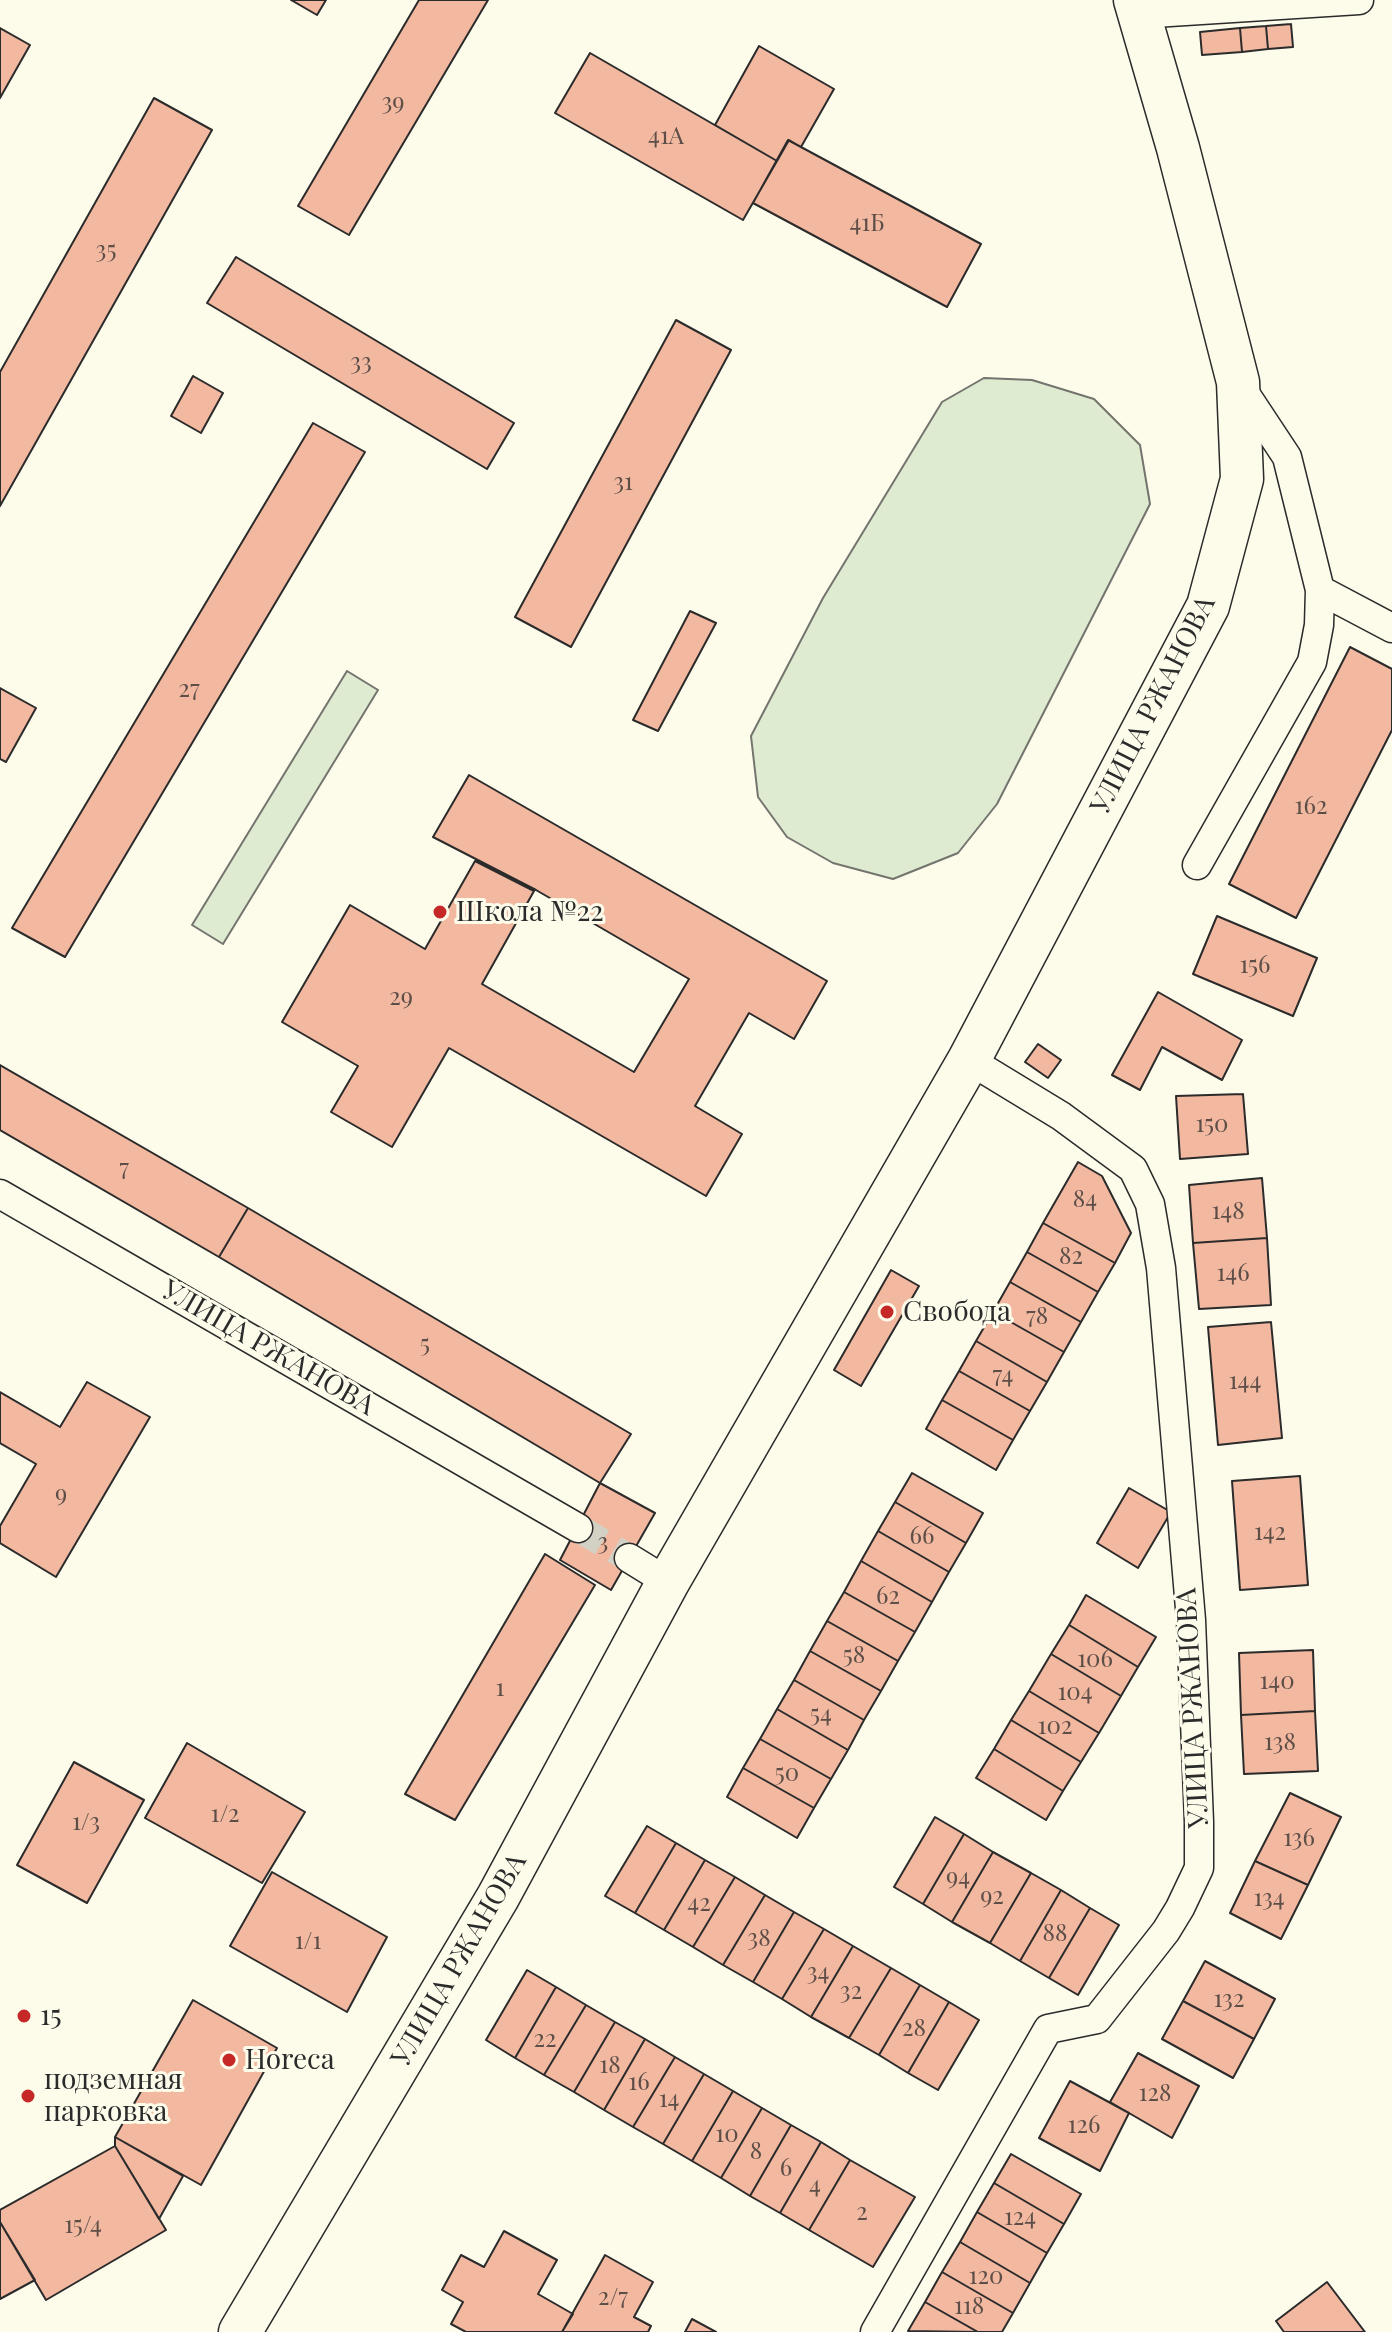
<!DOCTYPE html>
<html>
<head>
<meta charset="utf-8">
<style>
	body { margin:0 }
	canvas { display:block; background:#fdfbea }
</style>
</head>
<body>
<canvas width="1392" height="2332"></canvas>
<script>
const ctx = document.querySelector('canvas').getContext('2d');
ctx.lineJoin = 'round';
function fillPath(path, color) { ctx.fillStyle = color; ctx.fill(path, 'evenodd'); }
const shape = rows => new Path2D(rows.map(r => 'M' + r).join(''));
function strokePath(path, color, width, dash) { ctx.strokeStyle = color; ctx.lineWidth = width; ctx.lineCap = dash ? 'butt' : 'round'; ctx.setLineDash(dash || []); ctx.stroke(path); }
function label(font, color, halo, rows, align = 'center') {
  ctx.font = font + ' "Playfair Display",serif'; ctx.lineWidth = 6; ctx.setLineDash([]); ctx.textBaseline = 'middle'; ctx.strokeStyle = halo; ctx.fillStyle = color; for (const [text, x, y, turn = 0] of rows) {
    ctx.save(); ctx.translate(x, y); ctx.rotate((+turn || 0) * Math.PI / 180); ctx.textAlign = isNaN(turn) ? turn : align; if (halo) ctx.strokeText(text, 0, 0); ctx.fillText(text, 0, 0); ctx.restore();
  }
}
const green = shape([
	[984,378,1032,380,1094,399,1140,445,1150,504,997,804,958,853,893,879,833,863,787,837,758,797,751,736,823,598,942,402,984,378],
	[347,671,378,690,223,944,192,925,347,671]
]);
fillPath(green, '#deebd1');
strokePath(green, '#74746e', 2);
const building = shape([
	[291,0,326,0,317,15,291,0],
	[419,0,488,0,349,235,298,206,419,0],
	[1291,24,1293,47,1268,49,1266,26,1291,24],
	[1266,26,1268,49,1242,52,1240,28,1266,26],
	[0,28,30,45,0,98,0,28],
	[1240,28,1242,52,1202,55,1200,32,1240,28],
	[759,46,834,89,801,147,789,140,777,161,715,125,759,46],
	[590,53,777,161,743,220,555,113,590,53],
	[154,98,212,130,0,506,0,372,154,98],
	[788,140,981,244,947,307,753,203,788,140],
	[236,257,514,423,487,469,207,303,236,257],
	[676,320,731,350,571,647,515,617,676,320],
	[193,376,223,393,201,433,171,416,193,376],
	[313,423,365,452,65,957,12,928,313,423],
	[690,611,716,623,658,731,633,720,690,611],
	[1350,647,1392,669,1392,730,1296,918,1229,884,1350,647],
	[0,688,36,708,6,762,0,759,0,688],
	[469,775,827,981,794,1039,749,1013,695,1106,742,1134,706,1196,449,1048,392,1147,331,1112,358,1066,282,1022,350,905,425,949,475,861,534,891,482,984,634,1072,689,979,536,890,433,837,469,775],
	[1217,916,1317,958,1293,1016,1193,974,1217,916],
	[1158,992,1242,1040,1222,1080,1162,1047,1140,1090,1112,1075,1158,992],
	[1038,1044,1061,1060,1048,1078,1025,1062,1038,1044],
	[0,1065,248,1208,219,1257,0,1130,0,1065],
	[1243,1094,1248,1154,1180,1159,1176,1096,1243,1094],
	[1078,1162,1102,1176,1131,1233,1115,1263,1043,1223,1078,1162],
	[1262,1178,1267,1238,1193,1243,1189,1185,1262,1178],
	[248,1208,631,1434,600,1483,219,1257,248,1208],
	[1043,1223,1115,1263,1098,1292,1027,1252,1043,1223],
	[1267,1238,1271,1305,1199,1309,1193,1243,1267,1238],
	[1027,1252,1098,1292,1081,1322,1010,1282,1027,1252],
	[891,1270,919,1286,861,1386,834,1370,891,1270],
	[1010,1282,1081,1322,1064,1352,993,1312,1010,1282],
	[993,1312,1064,1352,1047,1382,976,1341,993,1312],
	[1271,1322,1282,1438,1218,1445,1208,1327,1271,1322],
	[976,1341,1047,1382,1030,1411,959,1371,976,1341],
	[959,1371,1030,1411,1013,1440,942,1400,959,1371],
	[87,1382,150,1417,56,1577,0,1543,0,1526,36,1464,0,1443,0,1392,60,1427,87,1382],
	[942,1400,1013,1440,996,1470,926,1429,942,1400],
	[912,1473,983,1513,966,1543,895,1502,912,1473],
	[1300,1476,1308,1585,1240,1590,1232,1481,1300,1476],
	[600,1483,655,1513,611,1590,560,1560,600,1483],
	[1129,1488,1171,1512,1138,1568,1097,1543,1129,1488],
	[895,1502,966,1543,949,1572,878,1531,895,1502],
	[878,1531,949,1572,932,1602,861,1561,878,1531],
	[545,1554,595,1585,455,1820,405,1794,545,1554],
	[861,1561,932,1602,915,1632,844,1592,861,1561],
	[844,1592,915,1632,898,1661,827,1621,844,1592],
	[1086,1595,1156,1637,1138,1667,1069,1625,1086,1595],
	[827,1621,898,1661,881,1691,810,1651,827,1621],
	[1069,1625,1138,1667,1121,1696,1051,1654,1069,1625],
	[1313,1650,1315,1711,1241,1715,1239,1653,1313,1650],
	[810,1651,881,1691,864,1720,794,1680,810,1651],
	[1051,1654,1121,1696,1099,1733,1029,1691,1051,1654],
	[794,1680,864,1720,848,1750,777,1709,794,1680],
	[1029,1691,1099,1733,1081,1762,1011,1720,1029,1691],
	[777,1709,848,1750,831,1779,760,1739,777,1709],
	[1315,1711,1318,1771,1244,1774,1241,1715,1315,1711],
	[1011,1720,1081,1762,1063,1791,994,1749,1011,1720],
	[760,1739,831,1779,814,1808,743,1768,760,1739],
	[187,1743,305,1812,262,1883,145,1818,187,1743],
	[994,1749,1063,1791,1046,1820,976,1778,994,1749],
	[74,1762,144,1800,87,1903,17,1865,74,1762],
	[743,1768,814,1808,797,1838,727,1797,743,1768],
	[1290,1793,1341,1817,1308,1885,1255,1861,1290,1793],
	[935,1817,964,1834,923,1904,894,1887,935,1817],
	[647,1826,676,1843,635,1913,605,1896,647,1826],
	[964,1834,993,1852,952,1922,923,1904,964,1834],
	[676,1843,705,1860,664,1930,635,1913,676,1843],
	[993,1852,1031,1873,990,1943,952,1922,993,1852],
	[705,1860,735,1877,693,1947,664,1930,705,1860],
	[1255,1861,1308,1885,1281,1939,1230,1913,1255,1861],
	[272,1872,387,1937,347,2012,230,1946,272,1872],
	[1031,1873,1061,1890,1020,1961,990,1943,1031,1873],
	[735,1877,765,1895,723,1965,693,1947,735,1877],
	[1061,1890,1090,1908,1049,1978,1020,1961,1061,1890],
	[765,1895,794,1912,753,1982,723,1965,765,1895],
	[1090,1908,1119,1925,1078,1995,1049,1978,1090,1908],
	[794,1912,824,1929,782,1999,753,1982,794,1912],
	[824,1929,853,1946,811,2017,782,1999,824,1929],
	[853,1946,891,1968,849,2038,811,2017,853,1946],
	[1205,1961,1275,1999,1254,2039,1183,2001,1205,1961],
	[891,1968,920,1985,879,2055,849,2038,891,1968],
	[527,1970,556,1987,515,2058,486,2040,527,1970],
	[920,1985,949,2002,908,2073,879,2055,920,1985],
	[556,1987,586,2005,544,2075,515,2058,556,1987],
	[193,2000,277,2048,201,2185,115,2137,193,2000],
	[1183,2001,1254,2039,1233,2078,1162,2039,1183,2001],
	[949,2002,979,2020,938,2090,908,2073,949,2002],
	[586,2005,615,2022,574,2092,544,2075,586,2005],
	[615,2022,645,2039,604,2110,574,2092,615,2022],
	[645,2039,675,2057,633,2127,604,2110,645,2039],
	[1138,2053,1199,2086,1172,2138,1110,2102,1138,2053],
	[675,2057,704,2074,663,2144,633,2127,675,2057],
	[704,2074,733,2091,692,2161,663,2144,704,2074],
	[1070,2081,1129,2113,1100,2171,1039,2138,1070,2081],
	[733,2091,762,2108,721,2178,692,2161,733,2091],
	[762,2108,791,2125,750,2196,721,2178,762,2108],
	[791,2125,821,2142,780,2213,750,2196,791,2125],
	[115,2137,183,2176,159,2219,115,2146,115,2137],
	[821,2142,850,2160,809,2230,780,2213,821,2142],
	[115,2146,166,2230,46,2300,0,2222,0,2210,115,2146],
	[1011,2154,1081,2194,1064,2224,994,2183,1011,2154],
	[850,2160,915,2197,873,2267,809,2230,850,2160],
	[994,2183,1064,2224,1047,2253,977,2212,994,2183],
	[977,2212,1047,2253,1030,2283,960,2242,977,2212],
	[0,2222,35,2280,0,2299,0,2222],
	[504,2231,557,2260,538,2294,573,2314,562,2332,466,2332,451,2324,463,2302,442,2290,461,2255,484,2267,504,2231],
	[960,2242,1030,2283,1013,2313,942,2272,960,2242],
	[605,2255,653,2282,634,2317,651,2326,648,2332,562,2332,605,2255],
	[942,2272,1013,2313,1002,2332,978,2332,925,2302,942,2272],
	[1327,2282,1365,2332,1284,2332,1276,2321,1327,2282],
	[925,2302,978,2332,908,2331,925,2302],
	[692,2319,716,2332,685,2332,692,2319]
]);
fillPath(building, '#f2b8a0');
strokePath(building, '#2b2b2b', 2);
strokePath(shape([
	[578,1528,629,1558]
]), '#d3d1c4', 28, [28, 14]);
const street = shape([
	[1138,14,1359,0],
	[1320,590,1392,628],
	[1197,865,1312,662,1319,625,1320,590,1287,457,1240,386],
	[0,1194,578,1528],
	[629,1558,668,1582],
	[875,2332,1048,2029,1097,2019,1166,1931,1180,1908,1199,1868,1199,1822,1191,1620,1161,1268,1150,1204,1133,1169,1061,1116,969,1060]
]);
const secondary = shape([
	[240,2332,498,1897,668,1582,969,1060,1208,606,1242,479,1238,382,1178,148,1135,0]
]);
strokePath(street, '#2b2b2b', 31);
strokePath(secondary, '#2b2b2b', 45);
strokePath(street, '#fdfbea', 28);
strokePath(secondary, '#fdfbea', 42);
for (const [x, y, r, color] of [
	[440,912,8,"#c62828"],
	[887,1312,8,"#c62828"],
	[24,2016,8,"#c62828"],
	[229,2060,8,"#c62828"],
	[28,2096,8,"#c62828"]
]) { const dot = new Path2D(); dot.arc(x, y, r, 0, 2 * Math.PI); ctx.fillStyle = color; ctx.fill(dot); strokePath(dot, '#fdfbea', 3); }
label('24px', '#5d4e48', null, [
	["39",393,103],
	["41А",666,137],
	["41Б",867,224],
	["35",106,251],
	["33",361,363],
	["31",623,483],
	["27",189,690],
	["162",1311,807],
	["156",1255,966],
	["29",401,998],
	["150",1212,1125],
	["7",124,1169],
	["84",1085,1200],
	["148",1228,1212],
	["82",1071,1257],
	["146",1233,1274],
	["78",1037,1317],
	["5",425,1345],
	["74",1003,1376],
	["144",1245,1382],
	["9",61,1495],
	["142",1270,1533],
	["66",922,1537],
	["3",603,1543],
	["62",888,1597],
	["58",854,1656],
	["106",1095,1660],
	["140",1277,1682],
	["1",500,1689],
	["104",1075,1693],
	["54",821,1715],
	["102",1055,1727],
	["138",1280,1743],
	["50",787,1774],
	["1/2",225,1815],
	["1/3",86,1823],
	["136",1299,1839],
	["94",958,1878],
	["92",992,1897],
	["134",1269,1899],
	["42",699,1904],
	["88",1055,1934],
	["38",759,1939],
	["1/1",308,1942],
	["34",818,1973],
	["32",851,1992],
	["132",1229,2000],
	["28",914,2029],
	["22",545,2040],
	["18",610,2066],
	["16",639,2083],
	["128",1155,2094],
	["14",669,2100],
	["126",1084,2126],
	["10",727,2135],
	["8",756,2152],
	["6",786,2169],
	["4",815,2186],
	["2",862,2213],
	["124",1020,2218],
	["15/4",83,2226],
	["120",986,2277],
	["2/7",613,2298],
	["118",969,2307]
]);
label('28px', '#2b2b2b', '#fdfbea', [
	["УЛИЦА РЖАНОВА",1153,705,-63],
	["УЛИЦА РЖАНОВА",268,1348,30],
	["УЛИЦА РЖАНОВА",1193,1708,-93],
	["УЛИЦА РЖАНОВА",459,1960,-60]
]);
label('28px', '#2b2b2b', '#fdfbea', [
	["Школа №22",456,912],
	["Свобода",903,1312],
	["15",40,2016],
	["Horeca",245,2060],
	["подземная",44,2080],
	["парковка",44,2112]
], 'left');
</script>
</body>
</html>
